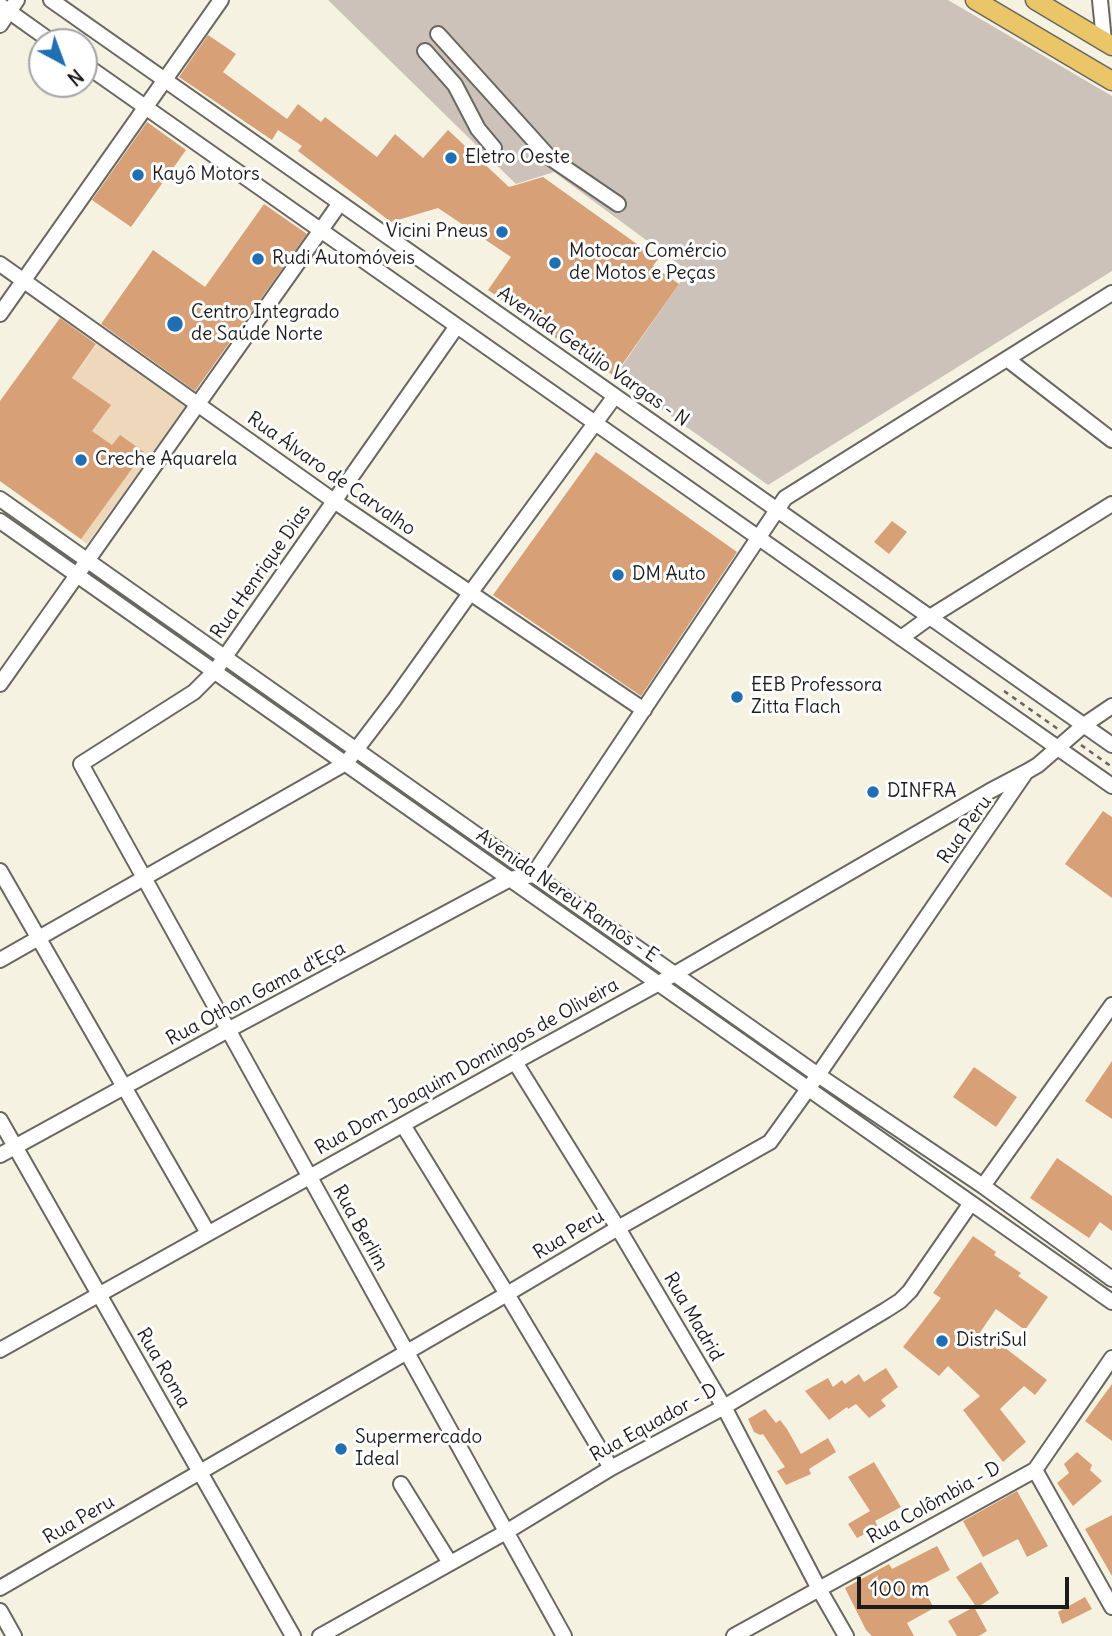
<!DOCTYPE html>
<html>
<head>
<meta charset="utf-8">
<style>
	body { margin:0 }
	#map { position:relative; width:1112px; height:1636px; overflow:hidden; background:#f5f2e2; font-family:Delius,sans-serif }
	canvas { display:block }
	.north { position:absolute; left:28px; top:28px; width:70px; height:70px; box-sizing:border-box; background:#fff; border:2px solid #a4a4a4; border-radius:50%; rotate:139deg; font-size:19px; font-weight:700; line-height:28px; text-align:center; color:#1c1c1c }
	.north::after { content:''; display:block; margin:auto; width:24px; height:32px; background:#1f6fb2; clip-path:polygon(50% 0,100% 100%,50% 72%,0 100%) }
	.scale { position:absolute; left:857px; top:1577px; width:212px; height:32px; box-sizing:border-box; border:4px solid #1c1c1c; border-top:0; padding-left:9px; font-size:21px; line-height:24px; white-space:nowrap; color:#1c1c1c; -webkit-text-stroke:5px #fff; paint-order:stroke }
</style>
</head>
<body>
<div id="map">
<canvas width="1112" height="1636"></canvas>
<div class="north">N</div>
<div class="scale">100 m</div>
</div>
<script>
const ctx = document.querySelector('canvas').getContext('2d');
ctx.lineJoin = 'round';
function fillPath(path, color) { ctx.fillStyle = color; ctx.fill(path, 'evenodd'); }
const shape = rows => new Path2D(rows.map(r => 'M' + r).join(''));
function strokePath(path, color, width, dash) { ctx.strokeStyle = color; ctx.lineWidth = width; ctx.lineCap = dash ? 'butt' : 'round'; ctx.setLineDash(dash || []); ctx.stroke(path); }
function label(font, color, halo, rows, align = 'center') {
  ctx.font = font + ' Delius,sans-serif'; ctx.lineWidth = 6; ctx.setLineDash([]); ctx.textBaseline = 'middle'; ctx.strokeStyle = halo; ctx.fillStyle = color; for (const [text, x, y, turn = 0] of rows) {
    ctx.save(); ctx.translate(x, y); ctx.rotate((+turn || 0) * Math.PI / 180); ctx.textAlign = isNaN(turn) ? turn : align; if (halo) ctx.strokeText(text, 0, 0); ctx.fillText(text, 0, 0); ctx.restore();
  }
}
fillPath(shape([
	[97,344,186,407,87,544,0,481,0,478]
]), '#eed7bb');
fillPath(shape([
	[328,0,948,0,1112,96,1112,271,768,485,615,376,688,271,554,172,516,184]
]), '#ccc2b9');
fillPath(shape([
	[208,35,236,54,223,72,287,119,298,104,321,122,325,117,377,157,395,134,423,158,448,130,509,187,543,177,658,259,653,266,679,284,614,376,588,358,587,360,488,290,511,257,438,208,391,222,298,151,302,146,278,130,272,140,179,77],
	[147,122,186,150,131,227,92,200],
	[264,204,307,234,195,391,101,324,153,250,205,287],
	[60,318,96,344,72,378,111,405,92,431,112,445,120,435,144,452,81,539,0,481,0,401],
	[596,452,737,552,641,696,493,595],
	[892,521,907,532,889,554,874,542],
	[1103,811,1112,817,1112,898,1065,864],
	[1112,1061,1112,1119,1085,1101],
	[974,1067,1017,1097,996,1127,953,1097],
	[1057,1158,1112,1196,1112,1231,1100,1222,1089,1238,1030,1198],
	[973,1236,996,1252,994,1255,1021,1273,1018,1276,1048,1297,1025,1330,996,1309,979,1334,997,1348,1000,1344,1047,1380,1035,1395,1024,1386,1000,1409,1026,1442,1003,1462,963,1410,980,1396,948,1366,939,1376,903,1347,941,1298,933,1293],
	[886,1368,898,1387,881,1400,886,1406,869,1418,856,1404,848,1409,847,1407,829,1420,805,1391,828,1378,833,1387,842,1380,845,1384,859,1374,864,1382],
	[1112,1384,1112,1441,1085,1421],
	[765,1409,776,1423,780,1420,787,1429,801,1454,828,1438,836,1452,809,1469,811,1474,786,1485,777,1471,785,1467,763,1434,760,1435,754,1432,748,1419],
	[1077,1452,1092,1465,1090,1470,1102,1481,1073,1506,1057,1483,1069,1473,1064,1464],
	[874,1462,901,1507,875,1521,878,1527,857,1538,848,1524,870,1511,848,1477],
	[1017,1491,1048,1546,1027,1557,1018,1539,983,1557,963,1521],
	[1112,1515,1112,1576,1085,1529],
	[937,1546,950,1570,921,1585,934,1608,907,1623,914,1636,872,1636,866,1630,845,1588,889,1564,892,1569],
	[981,1562,999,1593,977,1608,956,1577],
	[1085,1597,1092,1609,1062,1624,1058,1612],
	[974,1607,987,1631,979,1636,957,1636,948,1621]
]), '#d8a077');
const minor = shape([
	[51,0,1112,745],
	[1100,0,1104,41],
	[0,5,52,42],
	[0,25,17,0],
	[438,34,549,157,618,204],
	[425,51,455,85,478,129,494,148],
	[84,64,1112,786],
	[0,264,334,501,644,710],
	[0,314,221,0],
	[457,326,215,671,194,692,81,764,564,1636],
	[1007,359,1112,440],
	[0,499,818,1075,983,1186,1112,1279],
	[0,521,1112,1302],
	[901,638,930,617,1112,504],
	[0,684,340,203],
	[0,871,208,1233],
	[0,960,346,763,394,700,471,592,615,396],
	[515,1062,618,1228,724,1407,819,1589,846,1636],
	[0,1120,293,1636],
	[403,1125,507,1294,611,1468],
	[0,1155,228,1030,510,879,533,875,785,498,1112,293],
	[983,1186,1112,1005],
	[0,1350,515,1062,659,983,990,791,1026,772,1038,765,1084,725,1112,706],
	[1035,1470,1112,1607],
	[401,1484,450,1563],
	[0,1588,507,1294,618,1228,770,1142,818,1075,1026,772],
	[0,1611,14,1636],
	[320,1636,506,1532,611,1468,724,1407,886,1310,900,1301,910,1291,971,1203],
	[734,1636,1035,1470,1112,1358]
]);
const major = shape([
	[975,0,1112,81],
	[1035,0,1112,46]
]);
strokePath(minor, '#686761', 18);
strokePath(major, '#686761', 21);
strokePath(shape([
	[61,30,78,42],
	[1004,691,1058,729],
	[1081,745,1112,767]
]), '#686761', 2.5, [5, 5]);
strokePath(minor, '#fff', 14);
strokePath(major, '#ebc669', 18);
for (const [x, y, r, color] of [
	[451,158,7,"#1f6fb2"],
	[138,175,7,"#1f6fb2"],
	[502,232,7,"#1f6fb2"],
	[258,259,7,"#1f6fb2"],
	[555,263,7,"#1f6fb2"],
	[175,324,9,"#1f6fb2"],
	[81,460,7,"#1f6fb2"],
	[618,575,7,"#1f6fb2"],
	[737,697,7,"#1f6fb2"],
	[873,792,7,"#1f6fb2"],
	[942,1341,7,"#1f6fb2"],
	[341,1449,7,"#1f6fb2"]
]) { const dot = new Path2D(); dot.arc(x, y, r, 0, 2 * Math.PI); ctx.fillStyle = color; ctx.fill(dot); strokePath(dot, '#fff', 2.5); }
label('19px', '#1c1c1c', '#fff', [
	["Eletro Oeste",465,158],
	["Kayô Motors",152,175],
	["Vicini Pneus",488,232,"right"],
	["Motocar Comércio",569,252],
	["de Motos e Peças",569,274],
	["Rudi Automóveis",272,259],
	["Centro Integrado",191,313],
	["de Saúde Norte",191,335],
	["Creche Aquarela",95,460],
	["DM Auto",632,575],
	["EEB Professora",751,686],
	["Zitta Flach",751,708],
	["DINFRA",887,792],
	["DistriSul",956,1341],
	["Supermercado",355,1438],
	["Ideal",355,1460]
], 'left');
label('19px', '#1c1c1c', '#fff', [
	["Avenida Getúlio Vargas - N",593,357,35],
	["Rua Álvaro de Carvalho",331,474,35],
	["Rua Henrique Dias",261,572,-55],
	["Rua Peru",965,830,-55],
	["Avenida Nereu Ramos - E",567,896,35],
	["Rua Othon Gama d'Eça",256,994,-28],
	["Rua Dom Joaquim Domingos de Oliveira",467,1067,-29],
	["Rua Berlim",360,1228,61],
	["Rua Peru",569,1235,-31],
	["Rua Madrid",693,1317,60],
	["Rua Roma",163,1368,60],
	["Rua Equador - D",654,1423,-29],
	["Rua Colômbia - D",934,1503,-29],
	["Rua Peru",79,1520,-30]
]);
</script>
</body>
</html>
